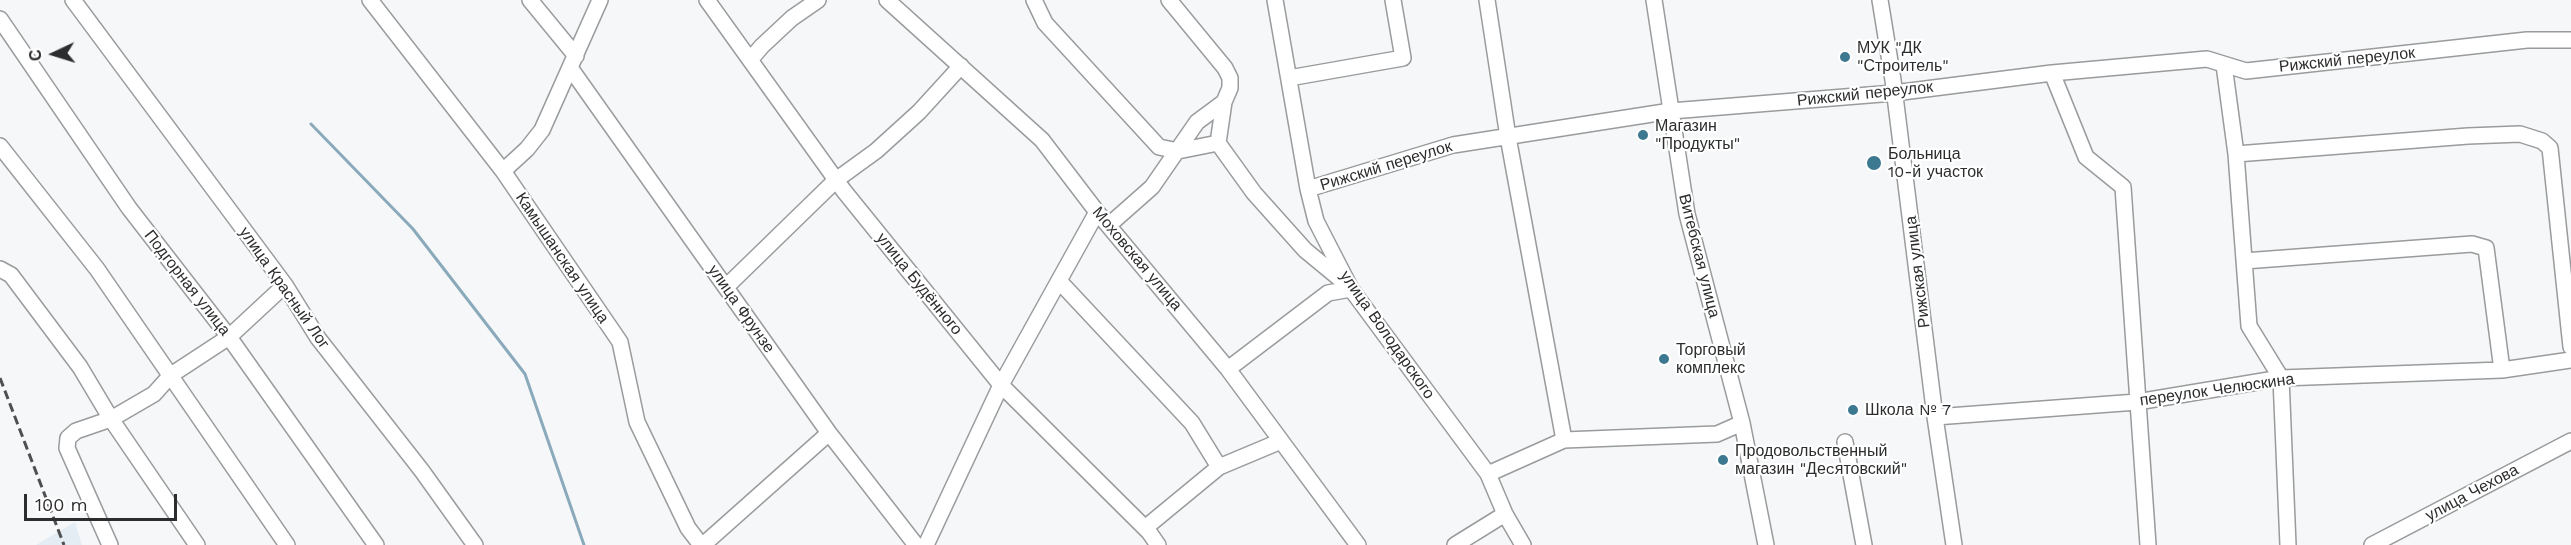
<!DOCTYPE html>
<html>
<head>
<meta charset="utf-8">
<style>
	body { margin:0 }
	#map { position:relative; width:2571px; height:545px; overflow:hidden; background:#f5f7f9; font-family:"Work Sans",sans-serif }
	canvas { display:block }
	.north { position:absolute; left:24px; top:24px; width:60px; height:60px; -webkit-text-stroke:4px #fff; paint-order:stroke; rotate:266deg; font-size:16px; font-weight:700; line-height:24px; text-align:center; color:#2c2d2e }
	.north::after { content:''; display:block; margin:auto; width:21px; height:27px; background:#2c2d2e; clip-path:polygon(50% 0,100% 100%,50% 72%,0 100%) }
	.scale { position:absolute; left:24px; top:494px; width:153px; height:27px; box-sizing:border-box; border:3px solid #2c2d2e; border-top:0; padding-left:8px; font-size:18px; line-height:21px; white-space:nowrap; color:#2c2d2e; -webkit-text-stroke:4px #fff; paint-order:stroke }
</style>
</head>
<body>
<div id="map">
<canvas width="2571" height="545"></canvas>
<div class="north">С</div>
<div class="scale">100 m</div>
</div>
<script>
const ctx = document.querySelector('canvas').getContext('2d');
ctx.lineJoin = 'round';
function fillPath(path, color) { ctx.fillStyle = color; ctx.fill(path, 'evenodd'); }
const shape = rows => new Path2D(rows.map(r => 'M' + r).join(''));
function strokePath(path, color, width, dash) { ctx.strokeStyle = color; ctx.lineWidth = width; ctx.lineCap = dash ? 'butt' : 'round'; ctx.setLineDash(dash || []); ctx.stroke(path); }
function label(font, color, halo, rows, align = 'center') {
  ctx.font = font + ' "Work Sans",sans-serif'; ctx.lineWidth = 4.5; ctx.setLineDash([]); ctx.textBaseline = 'middle'; ctx.strokeStyle = halo; ctx.fillStyle = color; for (const [text, x, y, turn = 0] of rows) {
    ctx.save(); ctx.translate(x, y); ctx.rotate((+turn || 0) * Math.PI / 180); ctx.textAlign = isNaN(turn) ? turn : align; if (halo) ctx.strokeText(text, 0, 0); ctx.fillText(text, 0, 0); ctx.restore();
  }
}
fillPath(shape([
	[75,522,82,545,36,545]
]), '#e5edf4');
strokePath(shape([
	[311,124,413,229,525,374,584,545]
]), '#8aaabb', 3);
const minor = shape([
	[73,0,285,285,318,338,422,471,475,545],
	[370,0,503,171,620,342,637,422,688,528,701,545],
	[530,0,576,56],
	[707,0,844,191,1001,385,1149,532,1158,545],
	[887,0,1042,140,1097,212,1228,369,1358,545],
	[1034,0,1045,23,1159,147,1178,151,1218,143,1254,193,1305,250,1345,283],
	[1169,0,1225,68,1230,78,1230,88,1224,102,1218,143],
	[1275,0,1308,189,1316,221,1351,289,1488,474,1505,514,1523,545],
	[1487,0,1508,137,1564,440],
	[1654,0,1687,214,1742,423,1766,545],
	[1880,0,1893,80,1935,417,1954,545],
	[0,19,129,208,229,337,376,545],
	[750,60,762,46,792,18,818,0],
	[2224,65,2236,154,2249,326,2281,378,2288,545],
	[571,69,829,433,916,545],
	[2052,73,2086,157,2123,187,2148,545],
	[1289,78,1403,58,1393,0],
	[0,146,97,269,287,545],
	[2236,154,2468,136,2520,134,2542,141,2550,148,2571,347],
	[503,171,527,149,542,130,600,0],
	[1308,189,1453,145,1671,111,1894,93,2052,73,2207,59,2246,71,2527,40,2571,40],
	[1109,225,1152,187,1197,122,1224,102],
	[2244,261,2472,244,2486,248,2502,370],
	[0,269,11,275,80,367,111,419,197,545],
	[1060,282,1192,423,1219,467],
	[726,287,836,180,876,151,919,112,961,66],
	[1228,369,1328,293,1351,289],
	[1935,417,2137,402,2281,378,2502,370,2571,360],
	[1845,442,1864,545],
	[1488,474,1564,440,1717,434,1742,423],
	[1145,528,1219,467,1281,441],
	[110,545,67,448,68,438,76,431,111,419,154,394,171,375,229,337,285,285],
	[703,545,829,433],
	[926,545,1001,385,1097,212],
	[1455,545,1505,514],
	[2372,545,2571,441]
]);
strokePath(minor, '#999b9c', 18);
strokePath(minor, '#fff', 15);
strokePath(shape([
	[0,378,64,545]
]), '#4e4f50', 3, [9, 4.5]);
for (const [x, y, r, color] of [
	[1845,57,6,"#3c7890"],
	[1643,135,6,"#3c7890"],
	[1874,163,8,"#3c7890"],
	[1664,359,6,"#3c7890"],
	[1853,410,6,"#3c7890"],
	[1723,460,6,"#3c7890"]
]) { const dot = new Path2D(); dot.arc(x, y, r, 0, 2 * Math.PI); ctx.fillStyle = color; ctx.fill(dot); strokePath(dot, '#fff', 2); }
label('16px', '#2c2d2e', '#fff', [
	["МУК \"ДК",1857,48],
	["\"Строитель\"",1857,66],
	["Магазин",1655,126],
	["\"Продукты\"",1655,144],
	["Больница",1888,154],
	["10-й участок",1888,172],
	["Торговый",1676,350],
	["комплекс",1676,368],
	["Школа № 7",1865,410],
	["Продовольственный",1735,451],
	["магазин \"Деcятовский\"",1735,469]
], 'left');
label('16px', '#2c2d2e', '#fff', [
	["Рижский переулок",2347,60,-6],
	["Рижский переулок",1865,94,-6],
	["Рижский переулок",1386,166,-17],
	["Витебская улица",1699,256,76],
	["Камышанская улица",562,258,56],
	["Моховская улица",1137,259,50],
	["Рижская улица",1918,272,-97],
	["Подгорная улица",187,283,52],
	["улица Будённого",919,284,51],
	["улица Красный Лог",284,288,55],
	["улица Фрунзе",741,309,55],
	["улица Володарского",1387,335,55],
	["переулок Челюскина",2217,390,-8],
	["улица Чехова",2472,493,-28]
]);
</script>
</body>
</html>
